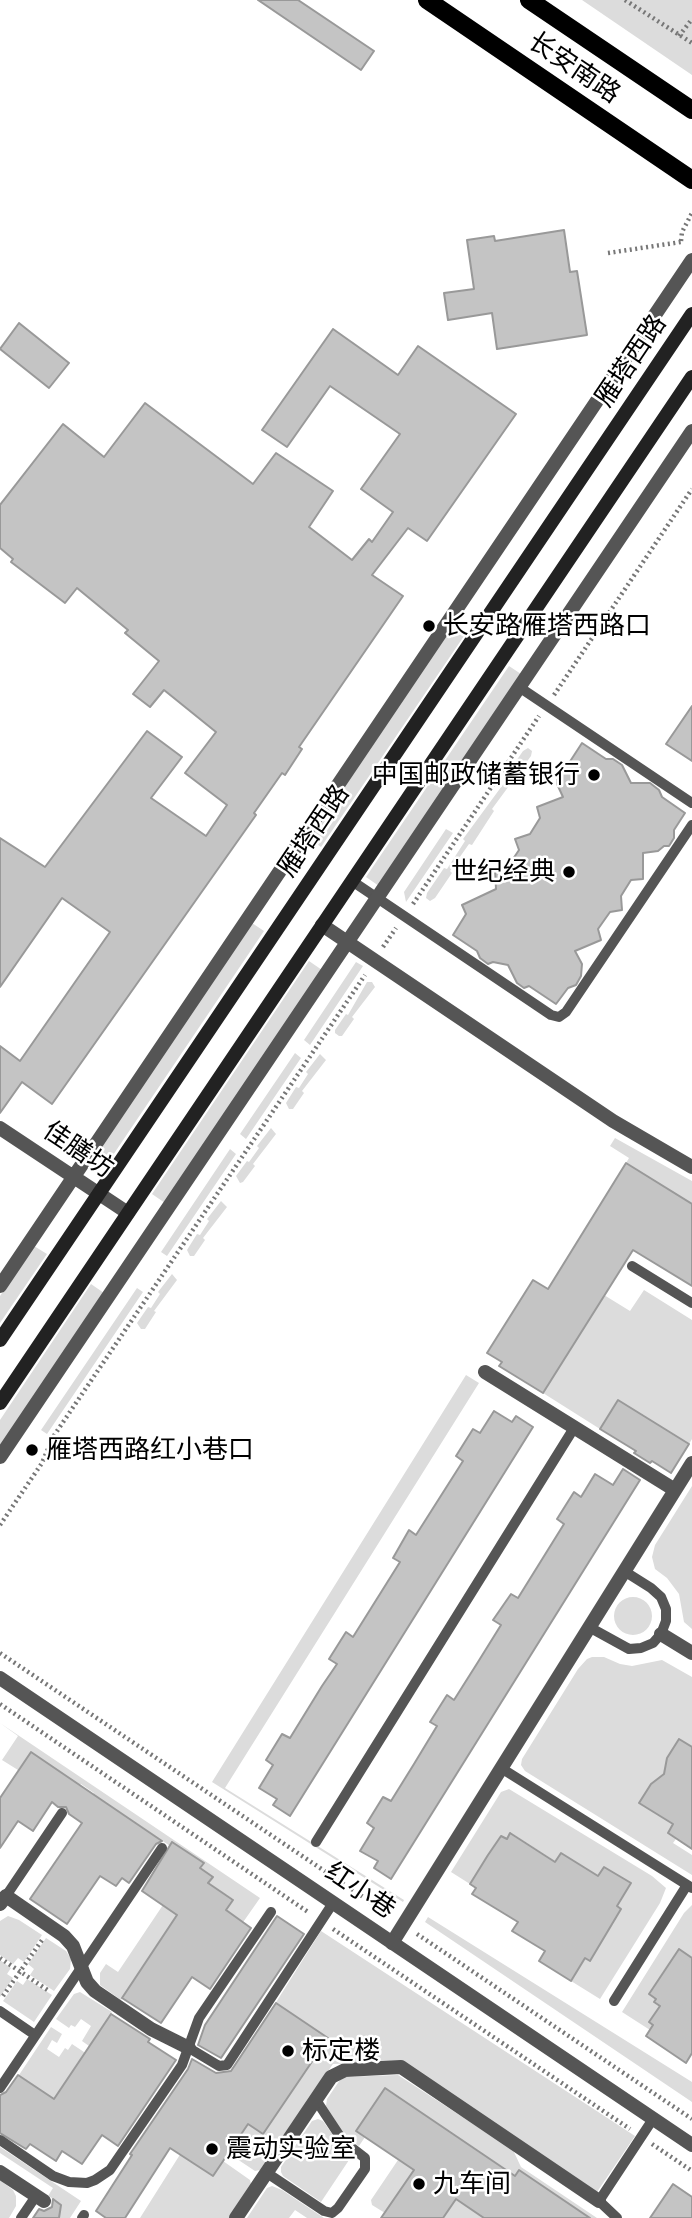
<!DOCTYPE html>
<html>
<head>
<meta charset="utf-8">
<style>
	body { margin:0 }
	canvas { display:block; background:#fff }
</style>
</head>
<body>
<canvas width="692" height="2218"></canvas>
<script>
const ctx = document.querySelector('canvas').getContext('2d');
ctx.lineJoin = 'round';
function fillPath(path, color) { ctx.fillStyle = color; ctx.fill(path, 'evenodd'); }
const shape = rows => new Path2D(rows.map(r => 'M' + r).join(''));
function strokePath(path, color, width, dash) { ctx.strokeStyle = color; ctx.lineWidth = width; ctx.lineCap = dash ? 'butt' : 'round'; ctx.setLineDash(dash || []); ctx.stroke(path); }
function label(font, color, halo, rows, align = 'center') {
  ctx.font = font + ' Cabin,"Noto Sans SC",sans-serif'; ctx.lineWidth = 5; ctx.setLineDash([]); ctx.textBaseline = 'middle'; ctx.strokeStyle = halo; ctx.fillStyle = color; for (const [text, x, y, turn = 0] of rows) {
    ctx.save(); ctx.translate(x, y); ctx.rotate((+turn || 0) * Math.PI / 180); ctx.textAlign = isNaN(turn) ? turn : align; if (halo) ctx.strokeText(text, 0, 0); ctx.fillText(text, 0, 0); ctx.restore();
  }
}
fillPath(shape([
	[582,0,692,0,692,75],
	[451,627,464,636,321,847,309,838],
	[509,666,521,674,379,886,366,877],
	[528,748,532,751,531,756,492,809,494,811,472,845,469,844,450,871,452,873,435,898,430,901,426,898,427,893,444,868,447,869,465,841,463,839,507,779,505,777,523,751],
	[446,829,453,833,406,902,404,892],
	[252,923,264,931,107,1164,95,1156],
	[309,961,322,970,165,1203,152,1194],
	[356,962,363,966,310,1045,304,1040],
	[367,982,372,982,375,987,352,1017,354,1019,342,1036,339,1036,335,1033,335,1030,346,1014,348,1015],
	[295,1053,301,1058,246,1139,240,1134],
	[320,1054,326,1060,302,1091,304,1093,293,1109,289,1109,286,1103,296,1087,299,1088,308,1074,306,1072],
	[271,1128,276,1134,253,1164,255,1166,243,1182,240,1183,236,1176,247,1161,249,1162,259,1148,257,1146],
	[615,1138,692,1181,692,1204,626,1163,629,1158,610,1146],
	[230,1149,236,1154,167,1256,161,1252],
	[221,1201,227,1207,203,1238,205,1240,194,1256,190,1256,187,1250,197,1234,200,1235,209,1221,207,1219],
	[34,1246,47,1254,0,1323,0,1296],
	[172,1274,177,1280,154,1311,156,1312,145,1329,141,1329,137,1323,148,1307,151,1308,160,1294,158,1292],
	[91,1284,104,1293,0,1447,0,1420],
	[137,1288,143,1292,47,1434,41,1430],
	[644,1290,692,1320,692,1439,689,1444,618,1400,600,1429,543,1393,604,1295,630,1311],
	[466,1375,479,1383,225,1788,404,1900,403,1902,212,1782],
	[692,1486,692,1629,684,1622,679,1594,667,1578,655,1569,652,1557,655,1545],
	'614 1616a19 19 0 1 1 38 0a19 19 0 1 1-38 0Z',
	[592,1657,604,1657,620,1664,632,1666,662,1660,692,1677,692,1747,679,1739,667,1758,665,1768,692,1786,689,1795,660,1777,651,1784,640,1803,673,1824,668,1833,676,1839,673,1843,692,1855,692,1875,525,1771,521,1765,522,1759,578,1669,587,1659],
	[0,1723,260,1898,225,1948,226,1910,233,1899,220,1891,205,1887,212,1877,200,1868,204,1864,170,1846,114,1808,91,1798,94,1793,81,1784,80,1785,31,1753,18,1770,2,1760,18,1736],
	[509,1789,652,1876,666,1888,660,1903,600,1999,571,1981,607,1922,612,1924,621,1909,617,1906,631,1883,604,1867,593,1885,586,1869,561,1853,551,1869,546,1866,550,1858,511,1833,507,1839,501,1836,470,1884,451,1872,501,1792],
	[169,1896,184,1906,121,2000,100,1985,100,1973,106,1964,118,1972],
	[692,1905,692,1958,679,1949,649,1993,656,1999,654,2003,660,2006,650,2030,622,2012,684,1913],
	[8,1916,19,1920,42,1935,24,1962,18,1958,13,1964,0,1955,0,1921],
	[428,1917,692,2082,692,2102,425,1922],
	[321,1931,635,2136,597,2192,403,2061,333,2064,260,2170,255,2171,228,2153,186,2158,212,2176,223,2161,250,2180,251,2184,229,2218,140,2218],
	[285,2010,331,2041,323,2052,320,2050,263,2134,221,2106],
	[46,1938,66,1951,71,1959,70,1969,54,1991,30,1975,34,1969,28,1964],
	[0,1960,11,1968,7,1974,13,1978,0,1997],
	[27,1979,52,1995,34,2022,3,2001,17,1981,23,1985],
	[80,1992,112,2012,89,2046,82,2041,91,2026,81,2019,75,2027,71,2025,69,2028,56,2019,74,1994],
	[51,2027,62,2034,57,2043,52,2040,47,2049,59,2057,65,2048,68,2050,72,2044,90,2056,78,2062,54,2099,19,2075],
	[398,2075,513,2150,521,2167,597,2218,443,2218,456,2199,491,2160,385,2088,356,2131,365,2137,359,2146,346,2138,326,2106,327,2099,340,2080,345,2077],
	[318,2119,323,2121,340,2145,353,2154,321,2202,283,2176,281,2172,281,2167,312,2121],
	[0,2147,81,2201,70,2218,59,2218,60,2209,55,2200,48,2196,53,2188,0,2153],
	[398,2160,414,2170,385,2213,372,2205,371,2200],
	[0,2180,13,2190,16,2196,16,2206,9,2218,0,2218],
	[272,2186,282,2190,324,2218,307,2218,295,2210,289,2218,247,2218,267,2188]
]), '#dcdcdc');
const building = shape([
	[258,0,298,0,374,51,361,70,258,0],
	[564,230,570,272,577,271,587,335,497,349,492,313,448,320,444,293,474,289,467,240,494,236,495,241,564,230],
	[19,323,69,363,49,388,0,349,19,323],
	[333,329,398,375,418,346,516,414,427,541,408,528,372,575,403,596,299,747,302,749,285,775,282,773,254,813,256,815,52,1104,22,1082,0,1113,0,1046,20,1061,110,932,62,898,0,987,0,838,45,867,147,731,182,757,151,798,206,836,227,805,185,773,216,732,164,690,150,707,133,694,159,661,125,633,128,630,77,588,65,603,11,562,13,559,0,548,0,505,63,424,104,457,145,403,253,484,276,453,333,491,309,527,352,560,369,539,372,542,393,512,361,489,400,434,330,386,287,447,262,430,333,329],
	[692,706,692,761,666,744,692,706],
	[582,743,606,759,613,759,622,765,631,783,650,783,659,790,662,797,685,813,674,830,674,838,669,846,664,846,658,851,643,853,643,879,631,880,621,896,622,910,610,912,598,929,601,940,575,951,582,964,581,976,576,985,568,988,556,1004,529,986,524,988,517,983,508,965,493,962,488,964,480,958,477,951,453,935,466,914,462,905,496,889,495,869,507,868,519,850,515,839,530,834,540,818,537,807,563,797,557,784,558,763,569,763,582,743],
	[626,1163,692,1204,692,1286,633,1250,543,1393,499,1366,502,1362,487,1353,533,1280,548,1289,626,1163],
	[618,1400,689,1444,671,1473,652,1461,650,1463,634,1453,636,1451,600,1429,618,1400],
	[494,1411,512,1422,516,1416,533,1427,290,1816,273,1805,277,1799,259,1788,273,1765,266,1760,282,1734,290,1738,322,1686,337,1664,329,1659,346,1632,353,1637,400,1562,393,1558,409,1530,416,1535,463,1461,456,1456,473,1429,480,1433,494,1411],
	[623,1469,640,1480,391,1879,374,1868,378,1861,360,1851,374,1828,367,1823,383,1797,391,1801,414,1764,437,1726,430,1722,447,1695,454,1700,478,1662,501,1625,493,1620,511,1594,518,1598,564,1524,557,1519,574,1492,581,1497,595,1474,613,1485,623,1469],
	[679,1739,692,1747,692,1849,668,1833,673,1824,639,1803,651,1784,664,1774,667,1758,679,1739],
	[31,1752,162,1841,156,1844,129,1883,122,1878,116,1886,100,1876,67,1924,30,1899,82,1823,69,1814,66,1807,58,1807,52,1802,33,1831,18,1821,0,1848,0,1798,31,1752],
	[510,1833,555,1862,561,1853,598,1876,604,1867,631,1883,617,1906,621,1909,590,1961,585,1958,571,1981,539,1961,545,1951,512,1931,518,1922,472,1894,476,1888,470,1884,488,1855,501,1836,507,1839,510,1833],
	[172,1842,204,1863,200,1868,213,1877,208,1883,233,1900,226,1910,251,1928,210,1989,192,1977,161,2023,122,1998,177,1915,142,1891,172,1842],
	[277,1916,304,1934,221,2058,198,2045,205,2025,277,1916],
	[679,1949,692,1958,692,2053,686,2063,646,2036,653,2025,649,2022,660,2006,654,2002,656,1999,649,1994,679,1949],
	[276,2003,328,2038,263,2134,248,2124,213,2176,170,2148,125,2218,106,2218,96,2211,132,2155,130,2154,188,2069,192,2059,216,2073,231,2071,276,2003],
	[111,2014,150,2039,148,2042,176,2060,118,2146,102,2135,82,2164,62,2151,56,2161,30,2144,26,2149,0,2133,0,2095,6,2092,18,2075,54,2099,111,2014],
	[385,2088,515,2176,519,2170,590,2218,484,2218,456,2199,443,2218,381,2218,414,2170,356,2131,385,2088],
	[673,2184,692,2197,692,2218,650,2218,673,2184],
	[53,2199,61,2205,59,2218,33,2218,39,2209,44,2211,52,2207,53,2199]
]);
fillPath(building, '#c4c4c4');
strokePath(building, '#999', 2);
strokePath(shape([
	[625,0,692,43],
	[679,36,692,19],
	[681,241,682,232,692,213],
	[608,253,681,242],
	[554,695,692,489],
	[413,904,539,716],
	[383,947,396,928],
	[0,1525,42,1463,53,1437,365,975],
	[0,1653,390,1915],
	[0,1704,308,1912],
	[333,1929,630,2129],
	[417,1934,692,2119],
	[0,1958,49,1991],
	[3,1996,42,1940],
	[652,2144,692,2171]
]), '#777', 4.5, [2, 3.5]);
strokePath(shape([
	[519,687,692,803],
	[352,881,551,1015,559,1017,566,1012,692,825],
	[632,1266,692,1303],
	[589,1627,629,1649,641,1648,653,1643,661,1634,666,1621,666,1609,661,1597,651,1588,624,1571],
	[501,1768,692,1888],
	[316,1842,574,1428],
	[6,1896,62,1813],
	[614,2001,687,1885],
	[0,2011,35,2035],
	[189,2048,219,2066,227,2065,333,1903],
	[0,2088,162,1848],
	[0,2140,53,2176,69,2182,87,2183,95,2180,110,2170,182,2065,199,2018,271,1912],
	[267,2173,324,2211,332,2213,338,2208,365,2169,365,2158,343,2141,316,2100],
	[21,2218,36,2196],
	[82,2218,84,2215],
	[617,2218,599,2201,653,2119]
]), '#555', 10);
strokePath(shape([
	[322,925,613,1121,692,1167],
	[0,1128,128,1213],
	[0,1286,692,260],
	[485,1372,675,1490],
	[0,1457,692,431],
	[661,1634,692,1653],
	[0,1904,6,1896,64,1936,73,1946,87,1982,95,1991,151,2029,189,2048],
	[392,1943,692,1463],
	[0,2172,44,2201],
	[236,2218,331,2077,345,2070,401,2067,599,2201]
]), '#555', 14);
strokePath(shape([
	[0,1678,692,2145]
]), '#555', 14);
strokePath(shape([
	[0,1340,692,314],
	[0,1403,692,377]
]), '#222', 14);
strokePath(shape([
	[427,0,692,180],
	[529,0,692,110]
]), '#000', 18);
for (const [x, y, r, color] of [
	[429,626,7,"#000"],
	[594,775,7,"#000"],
	[569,872,7,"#000"],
	[32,1450,7,"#000"],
	[288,2051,7,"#000"],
	[212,2149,7,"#000"],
	[419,2184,7,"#000"]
]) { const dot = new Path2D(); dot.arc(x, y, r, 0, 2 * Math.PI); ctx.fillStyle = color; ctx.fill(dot); strokePath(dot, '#fff', 2.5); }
label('26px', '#000', '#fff', [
	["长安南路",574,68,34],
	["雁塔西路",631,361,-56],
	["雁塔西路",314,831,-56],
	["佳膳坊",78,1150,34],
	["红小巷",360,1891,34]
]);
label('26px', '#000', '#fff', [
	["长安路雁塔西路口",443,626],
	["中国邮政储蓄银行",580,775,"right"],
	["世纪经典",555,872,"right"],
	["雁塔西路红小巷口",46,1450],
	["标定楼",302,2051],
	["震动实验室",226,2149],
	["九车间",433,2184]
], 'left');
</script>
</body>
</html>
